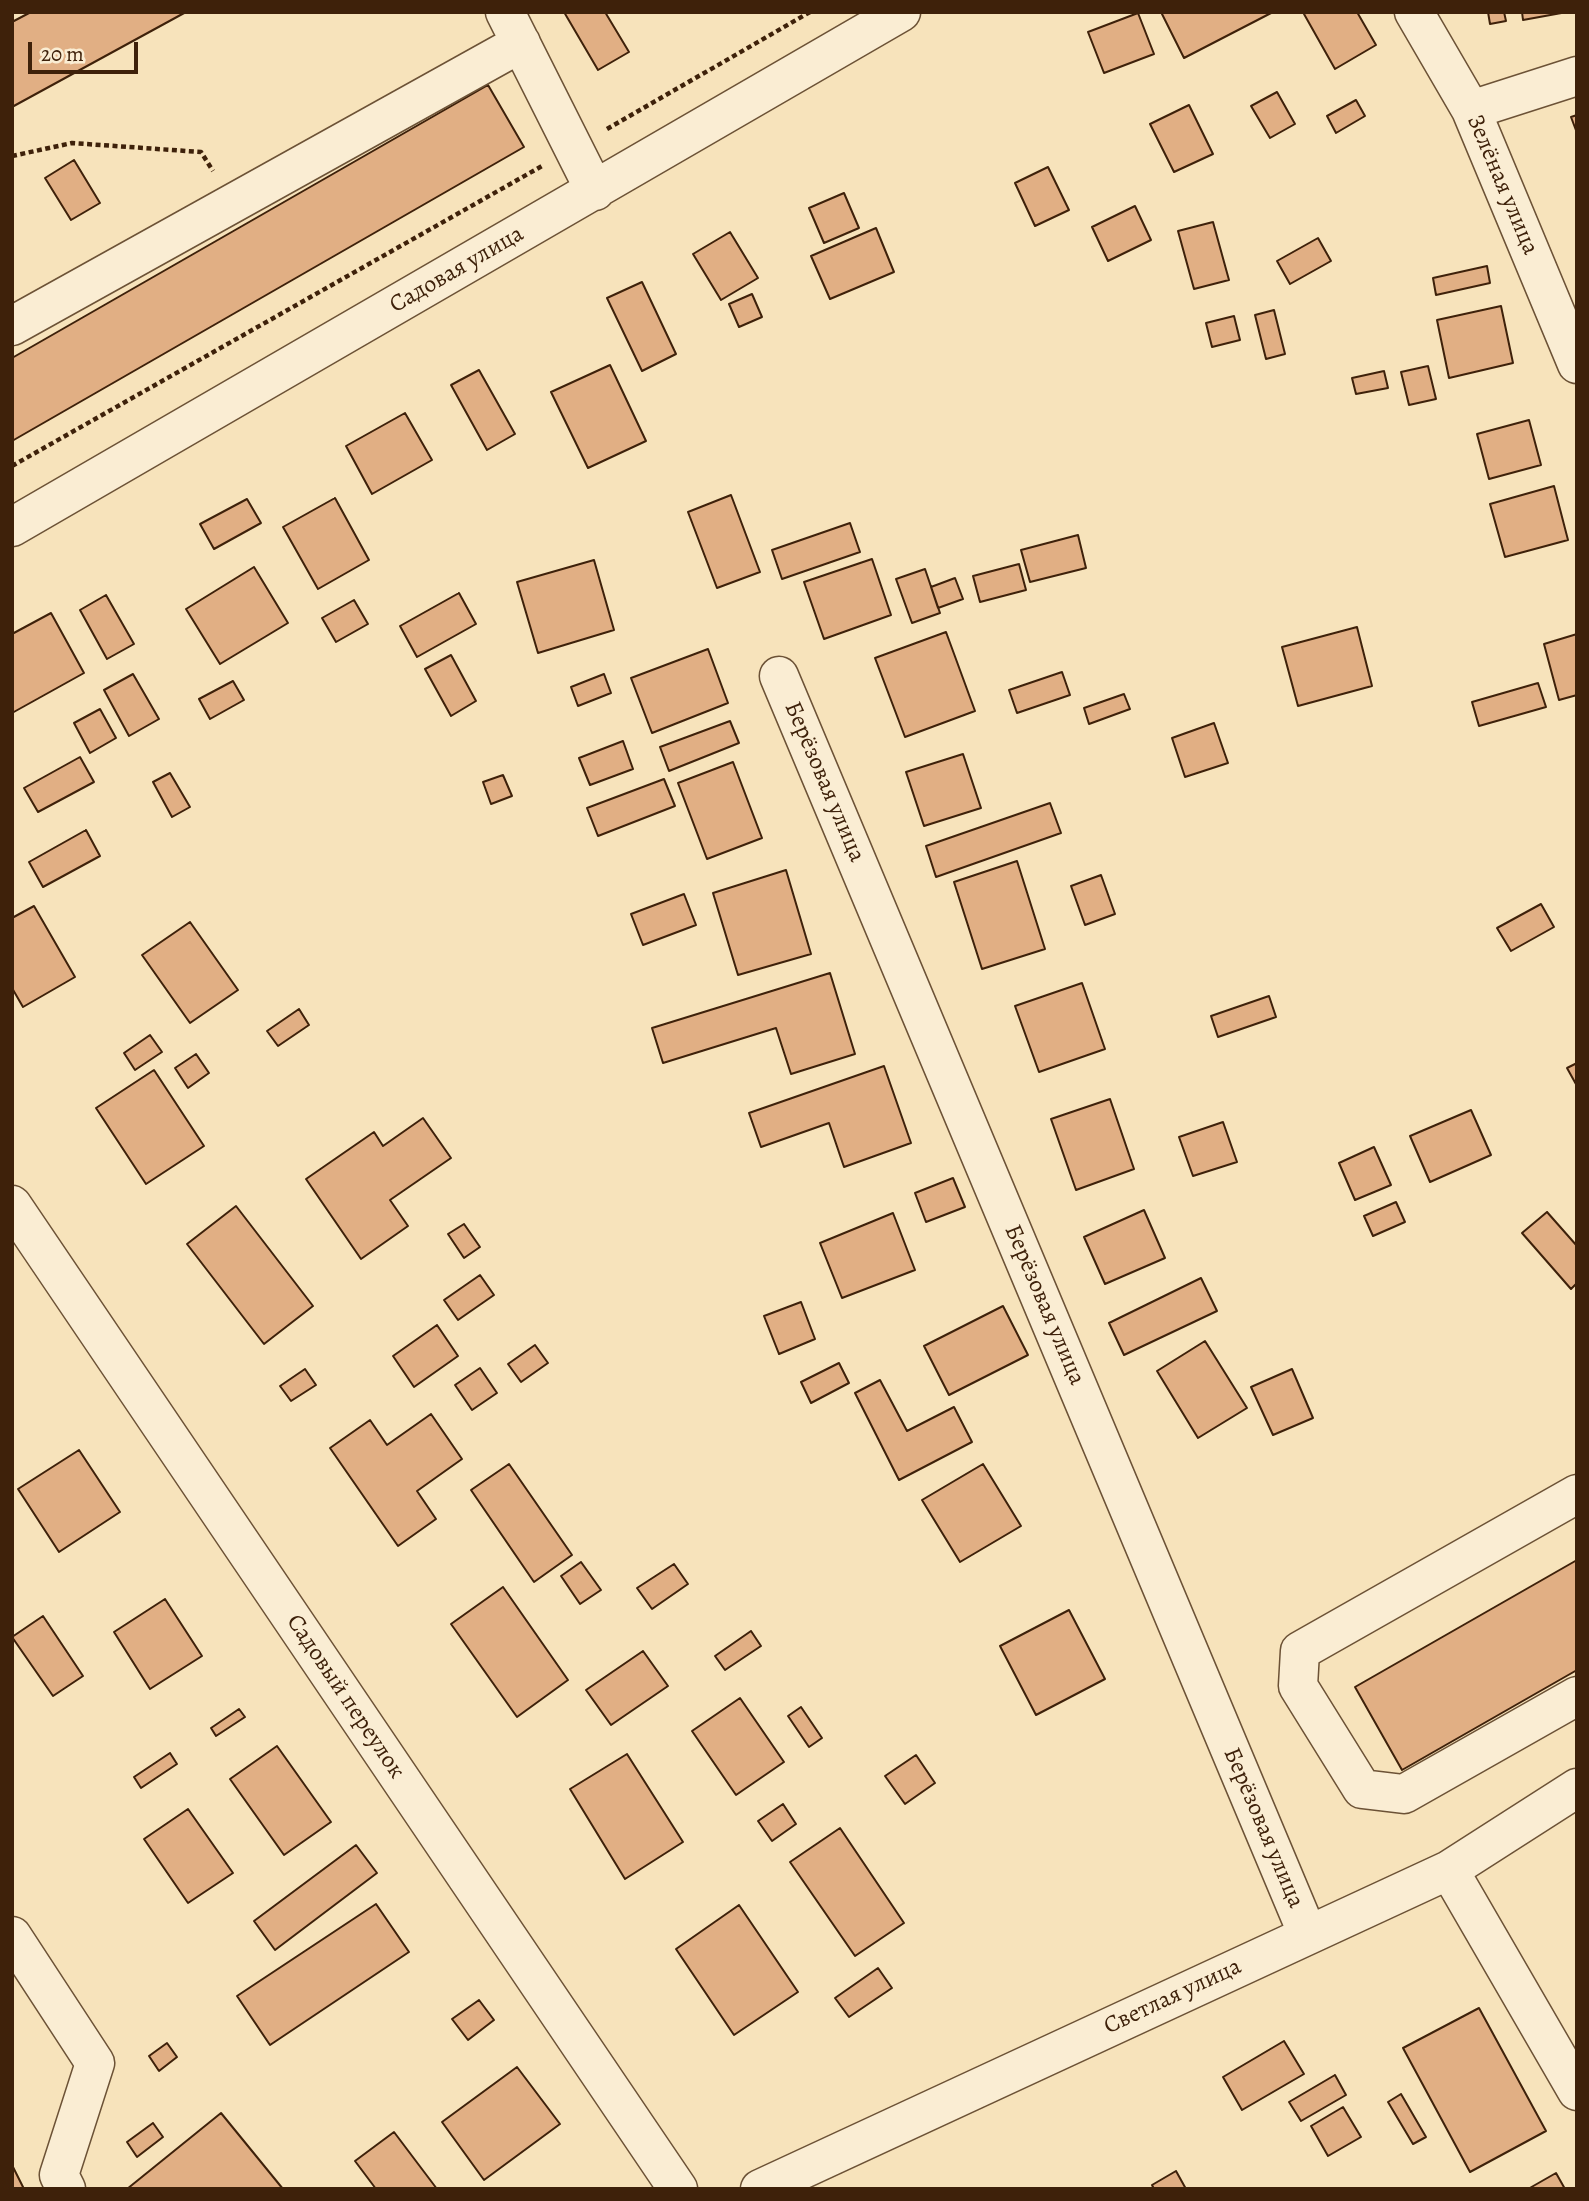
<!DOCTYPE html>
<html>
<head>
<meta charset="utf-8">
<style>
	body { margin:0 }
	#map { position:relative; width:1589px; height:2201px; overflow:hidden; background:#f7e3bb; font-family:Alegreya,serif }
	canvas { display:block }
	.frame { position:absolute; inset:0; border:14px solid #3e210a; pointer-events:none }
	.scale { position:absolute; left:28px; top:42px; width:110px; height:32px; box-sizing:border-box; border:4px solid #3e210a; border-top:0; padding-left:9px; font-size:21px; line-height:24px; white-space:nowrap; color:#3e210a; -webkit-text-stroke:5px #faedd3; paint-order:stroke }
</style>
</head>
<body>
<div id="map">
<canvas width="1589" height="2201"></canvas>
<div class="frame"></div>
<div class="scale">20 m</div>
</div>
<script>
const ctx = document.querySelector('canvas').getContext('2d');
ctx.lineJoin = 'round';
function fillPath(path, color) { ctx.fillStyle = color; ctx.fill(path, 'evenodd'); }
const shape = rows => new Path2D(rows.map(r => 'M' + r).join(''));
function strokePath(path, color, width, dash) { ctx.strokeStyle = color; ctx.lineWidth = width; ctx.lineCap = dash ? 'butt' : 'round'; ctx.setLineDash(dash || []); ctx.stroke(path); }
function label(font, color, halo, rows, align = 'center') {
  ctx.font = font + ' Alegreya,serif'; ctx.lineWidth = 5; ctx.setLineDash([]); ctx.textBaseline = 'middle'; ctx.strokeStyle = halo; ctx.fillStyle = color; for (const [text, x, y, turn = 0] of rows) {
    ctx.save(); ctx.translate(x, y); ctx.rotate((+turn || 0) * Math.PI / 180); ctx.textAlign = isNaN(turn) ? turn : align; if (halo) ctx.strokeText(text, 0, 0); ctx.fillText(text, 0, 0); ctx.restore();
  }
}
const building = shape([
	[31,12,186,12,12,107,12,22,31,12],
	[564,12,605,12,629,52,598,70,564,12],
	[1161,12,1273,12,1184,58,1161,12],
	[1308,12,1357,12,1376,45,1335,69,1304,14,1308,12],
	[1488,12,1504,12,1506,21,1490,24,1488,12],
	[1522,12,1567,12,1523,20,1522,12],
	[1138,13,1154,54,1104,73,1088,32,1138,13],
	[488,85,524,147,12,441,12,358,488,85],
	[1277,92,1295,124,1270,138,1251,106,1277,92],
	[1356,100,1365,116,1336,133,1327,116,1356,100],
	[1189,105,1213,154,1174,172,1150,124,1189,105],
	[1577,115,1577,133,1571,117,1577,115],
	[74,160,100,203,71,220,45,178,74,160],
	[1048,167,1069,210,1035,226,1015,183,1048,167],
	[844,193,859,228,824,243,809,208,844,193],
	[1135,206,1151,240,1108,261,1092,227,1135,206],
	[1213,222,1229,280,1194,289,1178,231,1213,222],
	[876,228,894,272,830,299,811,256,876,228],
	[730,232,758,278,721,300,693,254,730,232],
	[1318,238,1331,261,1290,284,1277,261,1318,238],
	[1487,266,1490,283,1436,295,1433,278,1487,266],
	[642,282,676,354,642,371,607,298,642,282],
	[752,294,762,317,739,327,729,304,752,294],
	[1501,306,1513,363,1449,378,1437,320,1501,306],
	[1274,310,1285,354,1266,359,1255,315,1274,310],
	[1234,316,1240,340,1212,347,1206,323,1234,316],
	[610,365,646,441,588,468,551,392,610,365],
	[1428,366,1436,399,1409,405,1401,372,1428,366],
	[479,370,515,434,487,450,451,385,479,370],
	[1384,371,1388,388,1356,394,1352,378,1384,371],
	[405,413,432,460,372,494,346,446,405,413],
	[1529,420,1541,465,1489,479,1477,434,1529,420],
	[1554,486,1568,540,1505,557,1490,504,1554,486],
	[731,495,760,572,717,588,688,512,731,495],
	[335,498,369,560,318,589,283,527,335,498],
	[247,499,261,523,214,549,200,524,247,499],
	[850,523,860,552,782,579,772,550,850,523],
	[1078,535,1086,568,1030,582,1021,550,1078,535],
	[872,559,891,615,824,639,804,582,872,559],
	[594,560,614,630,538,653,517,582,594,560],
	[1019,564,1026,590,980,602,973,576,1019,564],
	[254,567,288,623,220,664,186,609,254,567],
	[925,569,940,613,912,623,896,579,925,569],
	[955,578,963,599,938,608,931,587,955,578],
	[459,593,476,624,417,657,400,626,459,593],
	[106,595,134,644,107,659,80,610,106,595],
	[354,600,368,624,336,642,322,618,354,600],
	[51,613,84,673,12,713,12,634,51,613],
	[1357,627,1372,686,1298,706,1282,647,1357,627],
	[946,632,975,711,905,737,875,658,946,632],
	[1577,634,1577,695,1559,700,1544,644,1577,634],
	[708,649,728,703,652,733,631,678,708,649],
	[451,655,476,701,451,716,425,669,451,655],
	[1062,672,1070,695,1017,713,1009,690,1062,672],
	[133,674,159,719,129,736,104,690,133,674],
	[604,674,611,693,578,706,571,687,604,674],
	[233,681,244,700,210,719,199,699,233,681],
	[1538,683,1546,707,1479,726,1472,702,1538,683],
	[1124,694,1130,709,1089,724,1084,708,1124,694],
	[100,709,116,738,90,753,74,723,100,709],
	[730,721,739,743,669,771,660,747,730,721],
	[1214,723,1228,763,1185,777,1172,738,1214,723],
	[623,741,633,769,590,785,579,758,623,741],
	[963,754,981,808,924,826,906,772,963,754],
	[80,757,94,782,38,812,24,788,80,757],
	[733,762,762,838,707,859,678,783,733,762],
	[170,773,190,807,172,817,153,782,170,773],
	[503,775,512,796,491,804,483,782,503,775],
	[664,779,675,806,598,836,587,808,664,779],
	[1050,803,1061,833,936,877,926,846,1050,803],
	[86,830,100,856,43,887,29,862,86,830],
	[1017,861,1045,949,982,969,954,882,1017,861],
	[786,870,811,954,738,975,713,893,786,870],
	[1101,875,1115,914,1085,925,1071,886,1101,875],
	[684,894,696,925,643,945,631,914,684,894],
	[1541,904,1554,927,1511,951,1497,928,1541,904],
	[34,906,75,977,23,1007,12,988,12,918,34,906],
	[190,922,238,990,190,1023,142,955,190,922],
	[830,973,855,1054,791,1074,776,1028,663,1063,652,1028,830,973],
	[1082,983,1105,1049,1039,1072,1015,1006,1082,983],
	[1269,996,1276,1017,1218,1037,1211,1016,1269,996],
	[299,1009,309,1025,278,1046,267,1031,299,1009],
	[150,1035,162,1052,135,1070,124,1053,150,1035],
	[196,1054,209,1073,188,1088,175,1068,196,1054],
	[1577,1063,1577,1086,1567,1068,1577,1063],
	[884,1066,911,1143,844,1167,829,1123,761,1147,749,1113,884,1066],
	[154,1070,204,1146,146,1184,96,1108,154,1070],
	[1110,1099,1134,1169,1076,1190,1051,1119,1110,1099],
	[1471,1110,1491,1155,1430,1182,1410,1136,1471,1110],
	[423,1118,451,1158,390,1200,408,1226,361,1259,306,1179,374,1132,383,1146,423,1118],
	[1223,1122,1237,1162,1193,1176,1179,1137,1223,1122],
	[1374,1147,1391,1185,1355,1200,1339,1163,1374,1147],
	[953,1178,965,1207,926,1222,915,1193,953,1178],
	[1396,1202,1405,1222,1373,1236,1364,1216,1396,1202],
	[236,1206,313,1306,264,1344,187,1244,236,1206],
	[1144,1210,1165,1258,1105,1284,1084,1237,1144,1210],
	[1547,1212,1577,1246,1577,1283,1571,1289,1522,1233,1547,1212],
	[893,1213,915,1270,842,1298,820,1243,893,1213],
	[464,1224,480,1247,464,1258,448,1234,464,1224],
	[480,1275,494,1295,458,1320,444,1300,480,1275],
	[1201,1278,1217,1311,1124,1355,1109,1323,1201,1278],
	[801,1302,815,1339,779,1354,764,1316,801,1302],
	[1003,1306,1028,1355,949,1395,924,1346,1003,1306],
	[437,1325,458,1356,414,1387,393,1356,437,1325],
	[1205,1341,1247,1408,1198,1438,1157,1371,1205,1341],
	[535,1345,548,1363,521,1382,508,1364,535,1345],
	[839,1363,849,1383,811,1403,801,1382,839,1363],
	[480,1368,497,1393,472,1410,455,1385,480,1368],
	[305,1369,316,1385,291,1401,280,1386,305,1369],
	[1292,1369,1313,1418,1273,1435,1251,1387,1292,1369],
	[880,1380,907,1431,954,1407,972,1442,899,1480,855,1393,880,1380],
	[431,1414,462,1459,417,1491,436,1519,398,1546,330,1448,370,1420,387,1445,431,1414],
	[79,1450,120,1512,59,1552,18,1489,79,1450],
	[509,1464,572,1555,534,1582,471,1490,509,1464],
	[983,1464,1021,1526,960,1562,922,1500,983,1464],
	[1577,1560,1577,1670,1402,1770,1355,1687,1577,1560],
	[581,1562,601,1590,580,1604,561,1576,581,1562],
	[674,1564,688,1584,652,1609,637,1588,674,1564],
	[503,1587,568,1680,517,1717,451,1624,503,1587],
	[165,1599,202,1656,150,1689,114,1632,165,1599],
	[1069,1610,1105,1679,1036,1715,1000,1646,1069,1610],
	[43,1616,83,1676,53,1696,12,1637,43,1616],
	[751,1631,761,1646,725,1670,715,1656,751,1631],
	[643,1651,668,1686,611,1725,586,1690,643,1651],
	[740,1698,784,1762,736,1795,692,1731,740,1698],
	[801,1707,822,1738,809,1747,788,1716,801,1707],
	[239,1709,245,1717,216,1736,211,1728,239,1709],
	[277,1746,331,1822,284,1855,230,1779,277,1746],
	[170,1753,177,1764,141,1788,134,1777,170,1753],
	[627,1754,683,1842,625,1879,570,1789,627,1754],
	[916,1755,935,1783,905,1804,885,1776,916,1755],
	[783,1804,796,1824,772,1841,758,1821,783,1804],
	[188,1809,233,1873,188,1903,144,1839,188,1809],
	[840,1828,904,1923,855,1956,790,1862,840,1828],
	[356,1845,377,1873,275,1950,254,1921,356,1845],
	[376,1904,409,1952,270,2045,237,1996,376,1904],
	[739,1905,798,1992,734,2035,676,1949,739,1905],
	[878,1968,892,1988,849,2017,835,1998,878,1968],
	[479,2000,494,2020,468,2040,452,2019,479,2000],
	[1479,2008,1546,2131,1470,2172,1403,2048,1479,2008],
	[1284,2041,1304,2074,1242,2110,1223,2077,1284,2041],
	[167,2043,177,2057,159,2071,149,2056,167,2043],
	[517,2067,560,2124,484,2180,442,2122,517,2067],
	[1335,2075,1346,2095,1301,2121,1289,2102,1335,2075],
	[1401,2094,1426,2137,1413,2144,1388,2102,1401,2094],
	[1343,2107,1361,2137,1328,2156,1311,2126,1343,2107],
	[221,2113,283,2189,127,2189,221,2113],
	[153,2123,163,2137,137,2157,127,2142,153,2123],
	[394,2132,437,2189,376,2189,355,2161,394,2132],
	[12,2165,24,2189,12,2189,12,2165],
	[1176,2171,1186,2189,1154,2189,1152,2185,1176,2171],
	[1556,2173,1565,2189,1528,2189,1556,2173]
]);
fillPath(building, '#e1af84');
strokePath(building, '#3e210a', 2);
const minor = shape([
	[505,12,595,191],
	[1414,12,1471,110,1577,364],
	[1471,110,1577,76],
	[12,326,521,43],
	[12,527,901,12],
	[779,676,1308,1935],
	[12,1205,678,2189],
	[1577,1494,1300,1651,1298,1686,1362,1789,1404,1794,1577,1696],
	[1449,1870,1577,2091],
	[12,1936,95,2063,59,2175,66,2189],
	[760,2189,1449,1870,1577,1788]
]);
strokePath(minor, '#6c5236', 41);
strokePath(shape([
	[607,129,810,12],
	[12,156,72,143,201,152,213,171],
	[12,466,542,166]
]), '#3e210a', 4.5, [5, 3.5]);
strokePath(minor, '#faedd3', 38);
label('24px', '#3e210a', '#faedd3', [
	["Зелёная улица",1502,185,67],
	["Садовая улица",457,270,-30],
	["Берёзовая улица",824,782,67],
	["Берёзовая улица",1044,1305,67],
	["Садовый переулок",345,1697,56],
	["Берёзовая улица",1263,1828,67],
	["Светлая улица",1173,1997,-25]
]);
</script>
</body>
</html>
